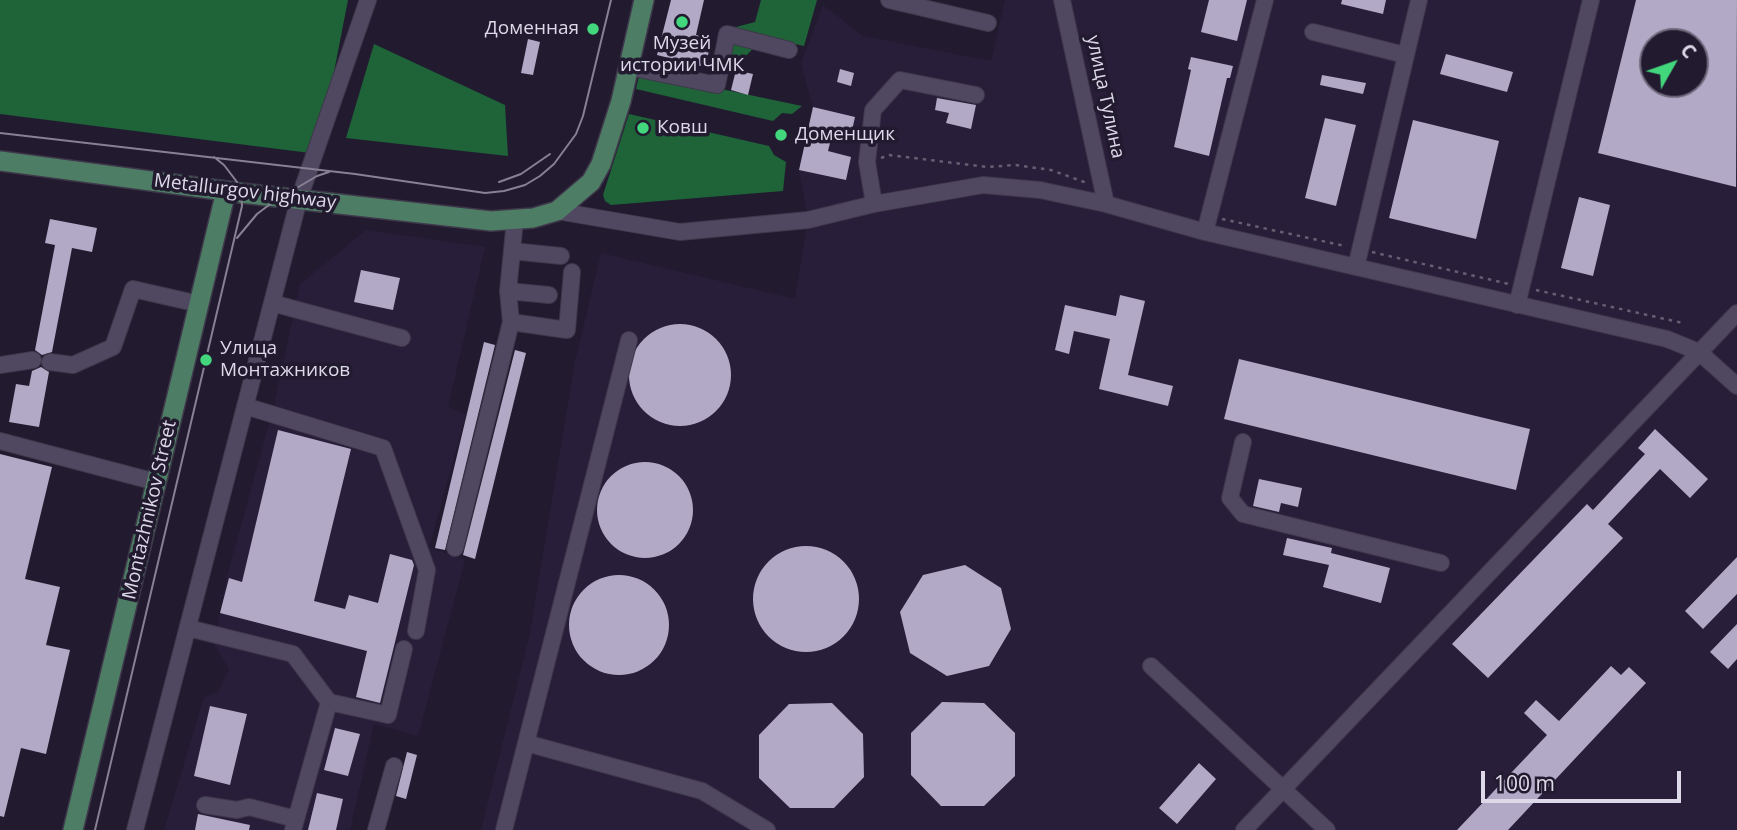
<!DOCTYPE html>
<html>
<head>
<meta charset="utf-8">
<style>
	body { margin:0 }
	#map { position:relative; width:1737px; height:830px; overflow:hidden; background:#221b30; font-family:"Open Sans",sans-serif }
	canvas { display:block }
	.north { position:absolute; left:1639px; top:28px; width:70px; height:70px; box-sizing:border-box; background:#221b30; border:2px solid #6d677a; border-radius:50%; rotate:50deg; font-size:19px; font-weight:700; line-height:28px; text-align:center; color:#ddd9e8 }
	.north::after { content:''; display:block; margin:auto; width:24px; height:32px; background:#42d77c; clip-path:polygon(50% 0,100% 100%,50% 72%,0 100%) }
	.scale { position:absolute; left:1481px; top:771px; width:200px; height:32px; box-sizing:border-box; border:4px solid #ddd9e8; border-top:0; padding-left:9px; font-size:21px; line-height:24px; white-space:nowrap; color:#ddd9e8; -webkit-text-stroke:5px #221b30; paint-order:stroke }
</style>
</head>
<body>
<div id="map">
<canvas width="1737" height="830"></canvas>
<div class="north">С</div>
<div class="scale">100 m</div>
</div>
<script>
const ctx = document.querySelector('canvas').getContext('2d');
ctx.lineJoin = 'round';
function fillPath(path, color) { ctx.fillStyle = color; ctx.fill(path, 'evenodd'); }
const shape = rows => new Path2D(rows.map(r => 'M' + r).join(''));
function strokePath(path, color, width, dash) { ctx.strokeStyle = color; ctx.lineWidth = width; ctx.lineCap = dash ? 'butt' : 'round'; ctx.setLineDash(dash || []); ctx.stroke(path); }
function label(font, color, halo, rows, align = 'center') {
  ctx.font = font + ' "Open Sans",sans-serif'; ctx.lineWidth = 7; ctx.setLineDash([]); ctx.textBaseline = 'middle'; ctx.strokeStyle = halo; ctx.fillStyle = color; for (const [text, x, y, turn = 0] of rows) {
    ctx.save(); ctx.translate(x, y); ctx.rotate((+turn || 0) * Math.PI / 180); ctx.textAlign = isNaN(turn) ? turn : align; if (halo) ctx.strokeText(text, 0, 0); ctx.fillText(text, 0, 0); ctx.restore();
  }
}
fillPath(shape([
	[1005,0,1737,0,1737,830,481,830,530,633,575,362,601,253,795,299,808,220,799,170,813,107,801,63,823,5,863,36,991,61],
	[1653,42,1695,42,1695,84,1653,84],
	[366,230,485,247,448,407,466,414,429,548,465,560,418,736,374,724,350,830,164,830,204,698,218,692,229,669,214,644,228,573,274,406,300,284]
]), '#281e3a');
fillPath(shape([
	[0,0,348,0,318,154,0,114],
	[761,0,817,0,804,46,764,37,743,59,730,57,736,27,755,22],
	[374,44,505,105,508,156,346,138],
	[640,72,802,106,792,114,782,113,773,121,636,89],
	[629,114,769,146,774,155,786,162,783,191,611,205,605,201,603,195]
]), '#1e6438');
fillPath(shape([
	[671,0,704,0,696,35,712,39,705,67,657,55],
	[1209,0,1247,0,1237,41,1201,32],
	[1342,0,1386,0,1383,14,1341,4],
	[1636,0,1737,0,1736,187,1598,153],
	[1653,42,1695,42,1695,84,1653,84],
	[528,39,540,42,533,75,521,73],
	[1446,54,1513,72,1507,92,1440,74],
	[1191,57,1233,66,1230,78,1227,78,1209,156,1174,147,1191,70,1188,69],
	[840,69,854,73,851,86,837,82],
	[736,70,753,74,748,95,731,90],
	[1322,75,1366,83,1363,94,1320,85],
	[937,98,976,105,971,129,946,123,949,113,935,110],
	[813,107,855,117,851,135,833,131,828,151,851,157,846,180,799,170],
	[1325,118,1356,125,1336,206,1305,198],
	[1413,120,1499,141,1476,239,1389,218],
	[1579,197,1610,205,1593,276,1561,268],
	[50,219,97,228,92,252,72,248,52,352,42,355,35,350,55,245,45,243],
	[361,270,400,278,393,310,354,302],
	[1120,295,1145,301,1128,375,1173,386,1168,406,1099,389,1110,339,1074,331,1069,354,1055,350,1065,305,1116,316],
	'629 375a51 51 0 1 1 102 0a51 51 0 1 1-102 0Z',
	[484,342,495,345,445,550,435,548],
	[515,350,526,353,475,559,463,555],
	[1239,359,1530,429,1516,490,1224,419],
	[41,367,49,372,39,427,9,422,16,384,29,386,32,371],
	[1655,429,1708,479,1690,498,1660,469,1608,524,1623,538,1488,678,1452,644,1587,504,1593,510,1645,454,1638,448],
	[278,430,351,449,314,601,345,609,349,595,378,603,390,554,412,560,414,565,380,703,356,697,367,651,220,613,229,578,242,582],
	[0,454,52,467,25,579,60,587,46,645,70,650,46,754,21,748,4,817,0,816],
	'597 510a48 48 0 1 1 96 0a48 48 0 1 1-96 0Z',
	[1259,479,1302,488,1298,507,1281,503,1279,512,1253,506],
	[1287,538,1332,548,1331,553,1390,568,1381,603,1323,587,1329,565,1283,555],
	'753 599a53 53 0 1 1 106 0a53 53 0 1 1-106 0Z',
	[1737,557,1737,594,1703,629,1685,611],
	[965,565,1001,588,1011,629,989,666,947,676,910,653,900,612,923,575],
	'569 625a50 50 0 1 1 100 0a50 50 0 1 1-100 0Z',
	[1737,624,1737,659,1728,669,1710,652],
	[1611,666,1621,675,1629,667,1646,683,1508,830,1457,830,1547,735,1524,713,1536,700,1559,721],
	[942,702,984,703,1015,733,1015,776,984,806,941,806,911,775,911,733],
	[832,703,863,734,864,777,834,808,790,808,759,778,759,735,789,704],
	[210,706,247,714,230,785,194,776],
	[335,728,360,734,348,776,324,770],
	[407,752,417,755,406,799,396,796],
	[1199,763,1216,779,1177,824,1159,808],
	[317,793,343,799,336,830,308,830],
	[198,814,250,825,249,830,195,830]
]), '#b1a9c5');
const minor = shape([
	[889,0,988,23],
	[1062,0,1106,204],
	[1313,32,1405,55],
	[629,67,717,85,727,34,789,50],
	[874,204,867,162,873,110,900,80,976,95],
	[557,211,680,232,808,220,874,204,983,185,1040,190,1106,204,1205,232,1667,339,1699,352,1737,386],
	[515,220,508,291,511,322,567,330,572,272],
	[1205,232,1265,0],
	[512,251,561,256],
	[1356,267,1419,0],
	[508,291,549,295],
	[272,303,402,338],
	[1517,305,1591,0],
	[629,340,526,743,702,791,767,830],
	[50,362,73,365,113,347,133,289,199,304],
	[0,365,33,360],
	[245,406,383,448,427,570,416,631],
	[0,441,156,482],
	[1243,442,1230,498,1243,514,1441,563],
	[455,548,511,322],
	[188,628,293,654,329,702,388,715,404,649],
	[1151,666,1327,830],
	[205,805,237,810,249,807,296,819],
	[135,830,299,199,368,0],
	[293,830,329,702],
	[376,830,394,766],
	[504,830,526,743],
	[1244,830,1737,313]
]);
const major = shape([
	[0,161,241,193,491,221,533,218,557,211,591,182,601,164,621,101,644,0],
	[73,830,226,191]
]);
strokePath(minor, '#3e384a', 18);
strokePath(major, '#3e384a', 22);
strokePath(shape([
	[881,158,889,155,987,167,1015,165,1051,170,1087,183],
	[1222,219,1345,246],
	[1372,252,1509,284],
	[1536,290,1683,323]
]), '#655f72', 2.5, [3.5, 5]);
strokePath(minor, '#504861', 16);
strokePath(major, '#4e7d65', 19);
strokePath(shape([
	[0,133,355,174,485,193,504,191,525,185,540,176,554,164,576,134,583,116,611,0],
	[499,182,521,174,550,154],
	[237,238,257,214,273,202,317,176,329,172],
	[95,830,242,206,241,193,237,182,224,165,214,157]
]), '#878193', 2);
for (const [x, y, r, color] of [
	[682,22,7,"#42d77c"],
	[593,29,7,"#42d77c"],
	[643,128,7,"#42d77c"],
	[781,135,7,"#42d77c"],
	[206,360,7,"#42d77c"]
]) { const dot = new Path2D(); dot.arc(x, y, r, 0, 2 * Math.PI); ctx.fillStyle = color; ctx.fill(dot); strokePath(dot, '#221b30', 2.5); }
label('19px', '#ddd9e8', '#221b30', [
	["Доменная",579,29,"right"],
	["Музей",682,44,"center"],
	["истории ЧМК",682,66,"center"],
	["Ковш",657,128],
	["Доменщик",795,135],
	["Улица",220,349],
	["Монтажников",220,371]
], 'left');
label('19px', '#ddd9e8', '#221b30', [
	["улица Тулина",1105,97,78],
	["Metallurgov highway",245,192,7],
	["Montazhnikov Street",150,510,-77]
]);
</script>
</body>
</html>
